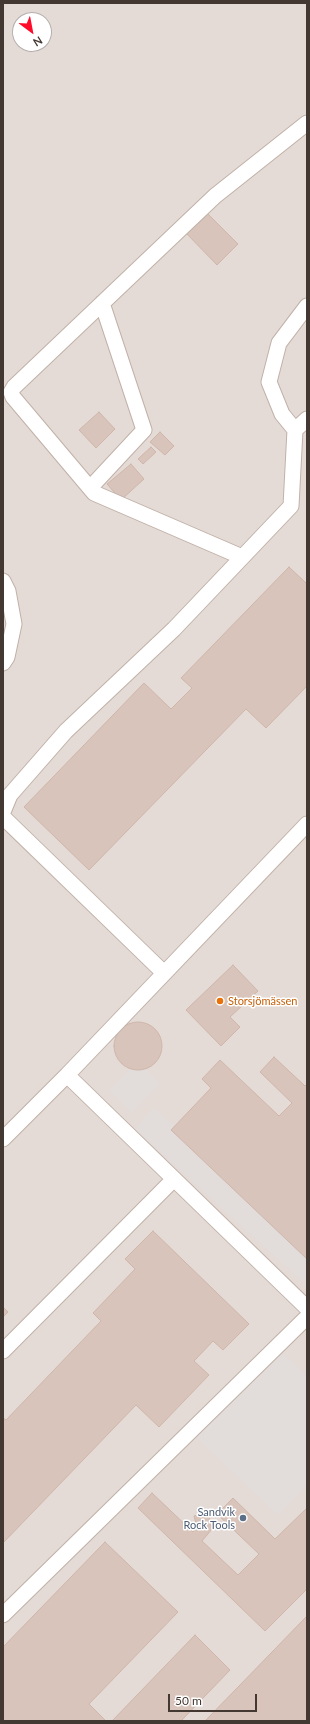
<!DOCTYPE html>
<html>
<head>
<meta charset="utf-8">
<style>
	body { margin:0 }
	#map { position:relative; width:310px; height:1724px; overflow:hidden; background:#f2e9e2; font-family:Lato,sans-serif }
	canvas { display:block }
	.frame { position:absolute; inset:0; border:4px solid #443832; pointer-events:none }
	.north { position:absolute; left:12px; top:12px; width:40px; height:40px; box-sizing:border-box; background:#fff; border:1px solid #b4afad; border-radius:50%; rotate:148deg; font-size:11px; font-weight:700; line-height:16px; text-align:center; color:#443832 }
	.north::after { content:''; display:block; margin:auto; width:14px; height:18px; background:#ff0c2b; clip-path:polygon(50% 0,100% 100%,50% 72%,0 100%) }
	.scale { position:absolute; left:168px; top:1694px; width:89px; height:18px; box-sizing:border-box; border:2px solid #443832; border-top:0; padding-left:5px; font-size:12px; line-height:14px; white-space:nowrap; color:#443832; -webkit-text-stroke:3px #fff; paint-order:stroke }
</style>
</head>
<body>
<div id="map">
<canvas width="310" height="1724"></canvas>
<div class="frame"></div>
<div class="north">N</div>
<div class="scale">50 m</div>
</div>
<script>
const ctx = document.querySelector('canvas').getContext('2d');
ctx.lineJoin = 'round';
function fillPath(path, color) { ctx.fillStyle = color; ctx.fill(path, 'evenodd'); }
const shape = rows => new Path2D(rows.map(r => 'M' + r).join(''));
function strokePath(path, color, width, dash) { ctx.strokeStyle = color; ctx.lineWidth = width; ctx.lineCap = dash ? 'butt' : 'round'; ctx.setLineDash(dash || []); ctx.stroke(path); }
function label(font, color, halo, rows, align = 'center') {
  ctx.font = font + ' Lato,sans-serif'; ctx.lineWidth = 3; ctx.setLineDash([]); ctx.textBaseline = 'middle'; ctx.strokeStyle = halo; ctx.fillStyle = color; for (const [text, x, y, turn = 0] of rows) {
    ctx.save(); ctx.translate(x, y); ctx.rotate((+turn || 0) * Math.PI / 180); ctx.textAlign = isNaN(turn) ? turn : align; if (halo) ctx.strokeText(text, 0, 0); ctx.fillText(text, 0, 0); ctx.restore();
  }
}
fillPath(shape([
	[3,3,307,3,307,1721,3,1721],
	[20,20,44,20,44,44,20,44]
]), '#e4dbd7');
fillPath(shape([
	[138,1062,160,1083,132,1112,109,1090],
	[154,1108,307,1248,307,1285,135,1129],
	[281,1352,307,1377,307,1485,278,1515,195,1436]
]), '#e2dddb');
const building = shape([
	[206,212,238,244,217,265,185,232,206,212],
	[99,412,115,429,96,448,79,430,99,412],
	[160,432,174,446,165,455,150,442,160,432],
	[151,447,156,452,143,464,138,459,151,447],
	[131,464,144,479,121,500,107,484,131,464],
	[289,567,306,583,307,582,307,686,266,728,246,709,89,870,24,807,144,683,171,709,192,688,181,678,289,567],
	[233,965,258,991,230,1017,240,1027,221,1046,186,1010,233,965],
	'114 1046a24 24 0 1 1 48 0a24 24 0 1 1-48 0Z',
	[274,1057,305,1086,307,1084,307,1259,171,1130,211,1088,202,1079,220,1060,279,1116,292,1103,260,1072,274,1057],
	[153,1231,249,1324,223,1350,213,1341,194,1361,209,1375,159,1427,136,1405,3,1543,3,1418,6,1420,101,1321,93,1313,135,1269,125,1259,153,1231],
	[3,1307,8,1312,3,1317,3,1307],
	[152,1493,193,1532,197,1527,194,1516,208,1512,212,1529,202,1541,238,1575,259,1554,217,1514,233,1498,275,1539,307,1508,307,1589,265,1631,138,1508,152,1493],
	[105,1542,178,1612,89,1704,106,1721,3,1721,3,1647,105,1542],
	[307,1616,307,1721,205,1721,307,1616],
	[195,1635,230,1670,181,1721,112,1721,195,1635]
]);
fillPath(building, '#d8c4ba');
strokePath(building, '#d0b6aa', 1);
const minor = shape([
	[295,430,282,414,269,382,279,343,307,306],
	[90,488,144,430,102,303],
	[242,557,94,493,13,397,11,392,14,387,215,196,307,123],
	[3,581,8,591,14,624,7,657,3,663],
	[3,812,10,795,66,731,174,629,291,506,295,430,307,419],
	[3,817,164,973],
	[67,1075,307,1308],
	[3,1139,67,1075,307,824],
	[3,1351,173,1180],
	[3,1615,307,1317]
]);
strokePath(minor, '#c1b1a7', 17);
strokePath(minor, '#fff', 15);
for (const [x, y, r, color] of [
	[220,1001,4,"#e8710a"],
	[243,1518,4,"#5c6f8a"]
]) { const dot = new Path2D(); dot.arc(x, y, r, 0, 2 * Math.PI); ctx.fillStyle = color; ctx.fill(dot); strokePath(dot, '#fff', 1.5); }
label('11px', '#c56008', '#fff', [
	["Storsjömässen",228,1001]
], 'left');
label('11px', '#4e5e75', '#fff', [
	["Sandvik",235,1512],
	["Rock Tools",235,1525]
], 'right');
</script>
</body>
</html>
